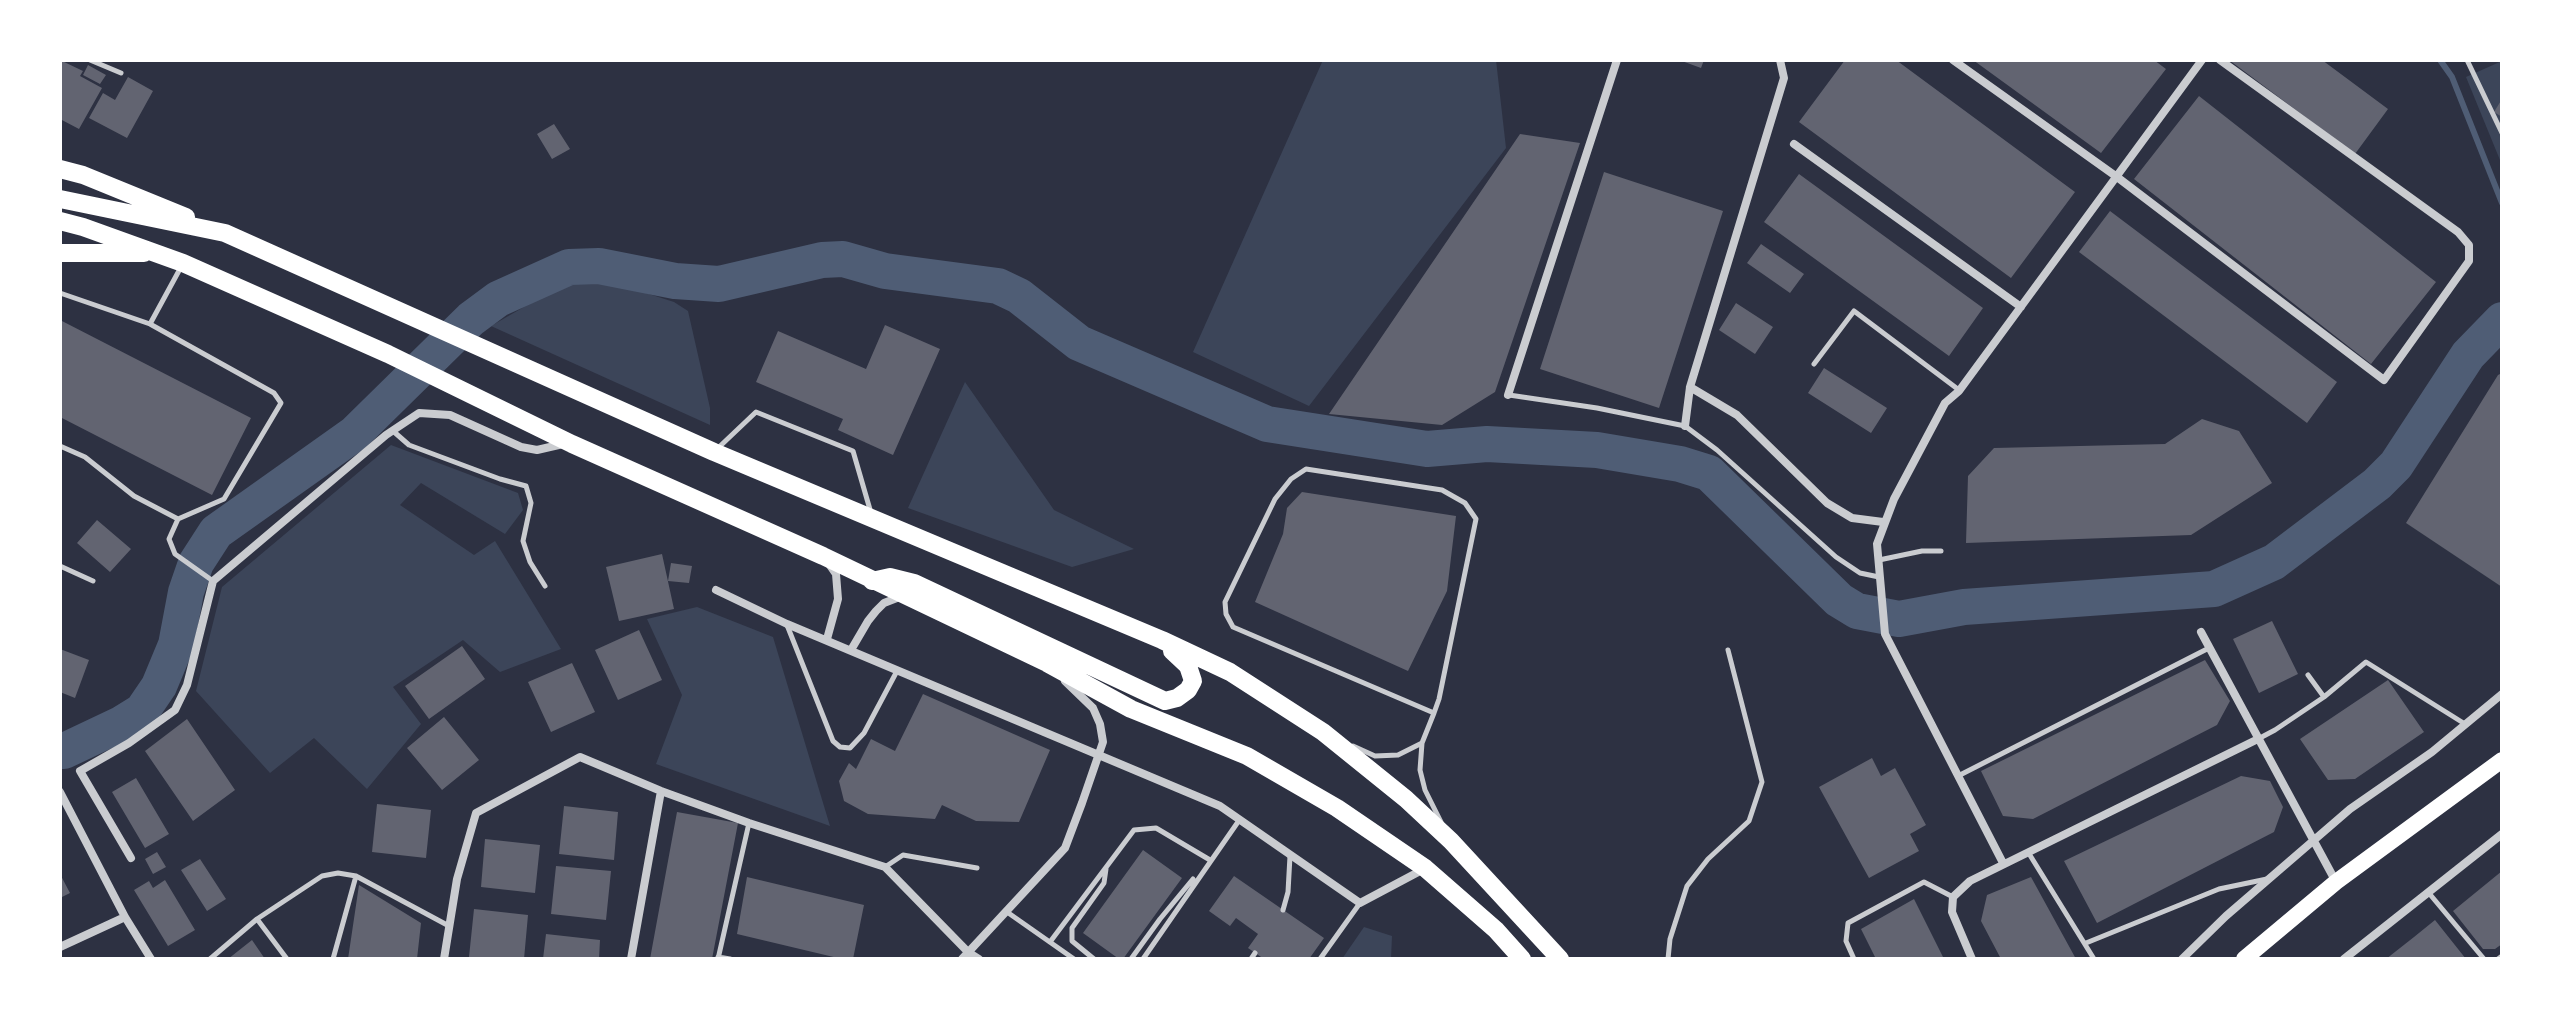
<!DOCTYPE html>
<html>
<head>
<meta charset="utf-8">
<style>
	body { margin:0 }
	#map { position:relative; width:2562px; height:1019px; overflow:hidden; background:#2d3142; font-family:Bitter,serif }
	canvas { display:block }
	.frame { position:absolute; inset:0; border:62px solid #fff; pointer-events:none }
</style>
</head>
<body>
<div id="map">
<canvas width="2562" height="1019"></canvas>
<div class="frame"></div>
</div>
<script>
const ctx = document.querySelector('canvas').getContext('2d');
ctx.lineJoin = 'round';
function fillPath(path, color) { ctx.fillStyle = color; ctx.fill(path, 'evenodd'); }
const shape = rows => new Path2D(rows.map(r => 'M' + r).join(''));
function strokePath(path, color, width, dash) { ctx.strokeStyle = color; ctx.lineWidth = width; ctx.lineCap = dash ? 'butt' : 'round'; ctx.setLineDash(dash || []); ctx.stroke(path); }
fillPath(shape([
	[1323,60,1496,60,1506,148,1309,406,1193,352],
	[2502,61,2502,165,2466,77],
	[584,280,624,286,674,302,688,311,710,408,710,425,491,326,550,292],
	[965,382,1054,510,1134,549,1072,567,908,508],
	[391,445,518,493,523,510,505,534,421,483,400,505,474,555,495,541,561,649,500,672,463,640,393,687,421,724,367,789,314,738,270,773,196,691,222,587],
	[697,607,773,637,830,826,656,764,682,695,647,619],
	[1364,927,1392,936,1391,959,1342,959]
]), '#3c4559');
strokePath(shape([
	[2440,60,2452,77,2502,203]
]), '#4f5d75', 6);
strokePath(shape([
	[60,751,64,751,121,724,142,711,159,686,176,645,186,592,196,563,216,532,354,434,471,319,498,299,569,267,599,266,675,281,719,284,822,260,843,259,885,271,998,286,1019,296,1079,343,1267,424,1427,449,1487,444,1597,450,1680,464,1709,473,1839,600,1857,611,1899,619,1964,607,2214,589,2274,562,2377,484,2396,465,2468,355,2502,320]
]), '#4f5d75', 36);
fillPath(shape([
	[60,60,83,71,80,76,102,88,79,129,60,119],
	[1679,60,1704,60,1701,68],
	[1845,60,1896,60,2075,192,2011,278,1799,122],
	[1973,60,2154,60,2166,69,2101,153],
	[2229,60,2322,60,2388,109,2355,154],
	[88,65,106,75,100,84,83,75],
	[128,77,153,91,127,138,89,118,103,93,115,100],
	[2199,96,2436,282,2371,364,2134,179],
	[2502,99,2502,117,2494,112],
	[554,124,570,149,552,159,537,134],
	[1520,134,1580,143,1495,392,1442,425,1329,414],
	[1604,172,1723,211,1659,408,1540,369],
	[1799,174,1983,308,1949,356,1764,222],
	[2110,211,2337,382,2307,423,2079,252],
	[1761,244,1804,274,1790,293,1747,263],
	[1736,303,1773,327,1755,354,1719,330],
	[60,320,251,418,212,495,60,417],
	[885,325,940,349,893,455,838,430,843,419,756,382,778,331,866,369],
	[1824,368,1887,408,1871,433,1808,393],
	[2502,373,2502,587,2406,523,2498,375],
	[2202,419,2239,431,2272,483,2191,535,1966,543,1968,476,1994,448,2165,444],
	[1302,492,1456,516,1447,591,1408,671,1255,602,1283,534,1287,508],
	[97,520,131,549,110,572,77,543],
	[662,554,674,609,619,621,606,567],
	[671,563,692,566,689,583,668,581],
	[2272,621,2298,674,2259,693,2233,639],
	[639,630,662,680,618,700,595,650],
	[462,646,485,679,429,719,405,686],
	[60,649,89,660,75,698,60,692],
	[2205,660,2230,701,2217,725,2033,819,2003,816,1981,771],
	[572,663,595,712,551,732,528,682],
	[2388,680,2424,732,2355,779,2328,780,2300,739],
	[923,694,1050,750,1019,822,976,821,942,805,935,819,868,814,844,801,839,781,849,763,856,769,871,739,895,751],
	[444,717,479,760,442,790,407,748],
	[187,719,235,790,193,821,145,751],
	[1872,758,1881,776,1895,768,1926,825,1910,834,1919,851,1869,878,1819,787],
	[2241,776,2270,781,2283,807,2274,832,2097,923,2064,861],
	[136,778,169,834,145,848,112,792],
	[377,804,431,810,426,858,372,852],
	[564,806,618,812,614,860,559,854],
	[677,812,738,823,712,959,650,959],
	[485,839,540,845,535,893,481,887],
	[1143,850,1182,878,1123,959,1119,959,1083,933],
	[157,852,166,867,153,874,145,859],
	[200,859,226,899,207,911,181,870],
	[556,866,611,871,606,920,551,914],
	[2502,871,2502,944,2495,949,2483,949,2453,911],
	[60,874,70,893,60,898],
	[1234,876,1324,938,1309,959,1264,959,1248,948,1258,934,1236,918,1230,926,1209,911],
	[747,877,864,905,853,959,842,959,737,934],
	[2031,877,2076,959,2001,959,1981,921,1987,895],
	[165,880,195,930,168,946,134,890,149,881,153,888],
	[359,885,421,923,417,959,348,959],
	[1914,899,1944,959,1876,959,1861,929],
	[474,909,528,915,524,959,469,957],
	[2435,920,2466,959,2386,959,2414,937],
	[546,934,600,940,599,959,543,959],
	[252,940,265,959,228,959]
]), '#626471');
strokePath(shape([
	[90,60,121,73],
	[2467,60,2502,133],
	[60,293,150,324],
	[1814,364,1854,311,1959,390],
	[1509,395,1597,408,1685,426,1717,450,1836,557,1860,573,1879,577],
	[393,431,409,445,500,479,526,486,531,503,523,541,530,562,545,586],
	[60,446,85,457,134,496,178,519,224,499,281,403,274,393,150,324,181,267],
	[717,449,756,412,853,451,871,513],
	[178,519,169,539,175,554,213,581],
	[1879,560,1922,551,1941,551],
	[60,566,93,581],
	[787,625,833,741,840,747,850,748,864,733,897,671],
	[2308,675,2324,697],
	[2258,739,2275,730,2324,697,2366,662,2465,724],
	[1422,743,1434,713,1439,699,1476,519,1465,503,1442,490,1306,469,1291,479,1275,499,1225,602,1226,614,1233,627,1434,713],
	[1353,746,1375,756,1398,755,1422,743,1420,770,1425,790,1441,822],
	[1958,776,2209,648],
	[2028,852,2094,959],
	[885,867,903,855,977,868],
	[2428,892,2484,959],
	[1283,910,1288,892,1290,856],
	[1007,912,1074,959],
	[257,919,287,959],
	[1050,942,1134,830,1156,828,1210,860],
	[2086,943,2219,889,2267,879],
	[718,957,730,959],
	[210,959,257,919,322,876,338,873,356,876,449,926],
	[333,959,356,876],
	[718,959,749,823],
	[1094,959,1072,941,1072,928,1104,883,1106,869],
	[1131,959,1160,919,1193,879],
	[1143,959,1240,819],
	[1251,959,1255,953],
	[1320,959,1360,903],
	[1668,959,1670,939,1687,886,1708,859,1749,821,1762,782,1728,650],
	[1854,959,1846,941,1848,923,1924,882,1953,897],
	[2498,959,2502,956]
]), '#caccd0', 5);
strokePath(shape([
	[1953,60,2117,177,2384,380,2469,261,2469,245,2458,232,2220,60],
	[1794,144,2021,307],
	[1690,387,1737,415,1827,503,1852,518,1883,522],
	[1508,395,1617,60],
	[1685,426,1690,387,1784,78,1780,60],
	[716,590,787,624,1220,806,1360,903,1424,869],
	[2201,632,2336,882],
	[827,639,838,599,836,574,829,564],
	[851,650,868,621,876,611,884,603,902,596],
	[60,792,125,917,151,959],
	[131,858,80,771,129,743,175,710,187,685,213,581,386,435,419,413,450,415,521,447,537,450,563,444],
	[2003,863,1885,634,1877,544,1894,499,1945,403,1959,391,2202,60],
	[60,947,125,917],
	[444,959,457,879,476,813,580,757,661,791,749,823,885,867,968,952,979,959],
	[631,959,661,791],
	[962,959,1065,848,1082,803,1103,742,1100,724,1093,708,1065,681],
	[1972,959,1952,912,1953,897,1970,881,2258,739],
	[2182,959,2226,916,2350,809,2432,752,2502,694],
	[2344,959,2502,834]
]), '#caccd0', 8);
strokePath(shape([
	[2244,959,2336,882,2502,760]
]), '#fff', 16);
strokePath(shape([
	[60,169,83,175,186,217],
	[60,199,225,233,714,452,1162,640,1230,672,1323,732,1406,799,1451,841,1560,959],
	[60,221,83,227,183,263,388,354,572,444,823,556,1047,663,1131,709,1247,756,1337,808,1425,868,1496,930,1522,959],
	[60,253,144,253],
	[872,581,890,577,914,583,1165,701,1177,698,1188,690,1193,681,1188,666,1172,651]
]), '#fff', 18);
</script>
</body>
</html>
